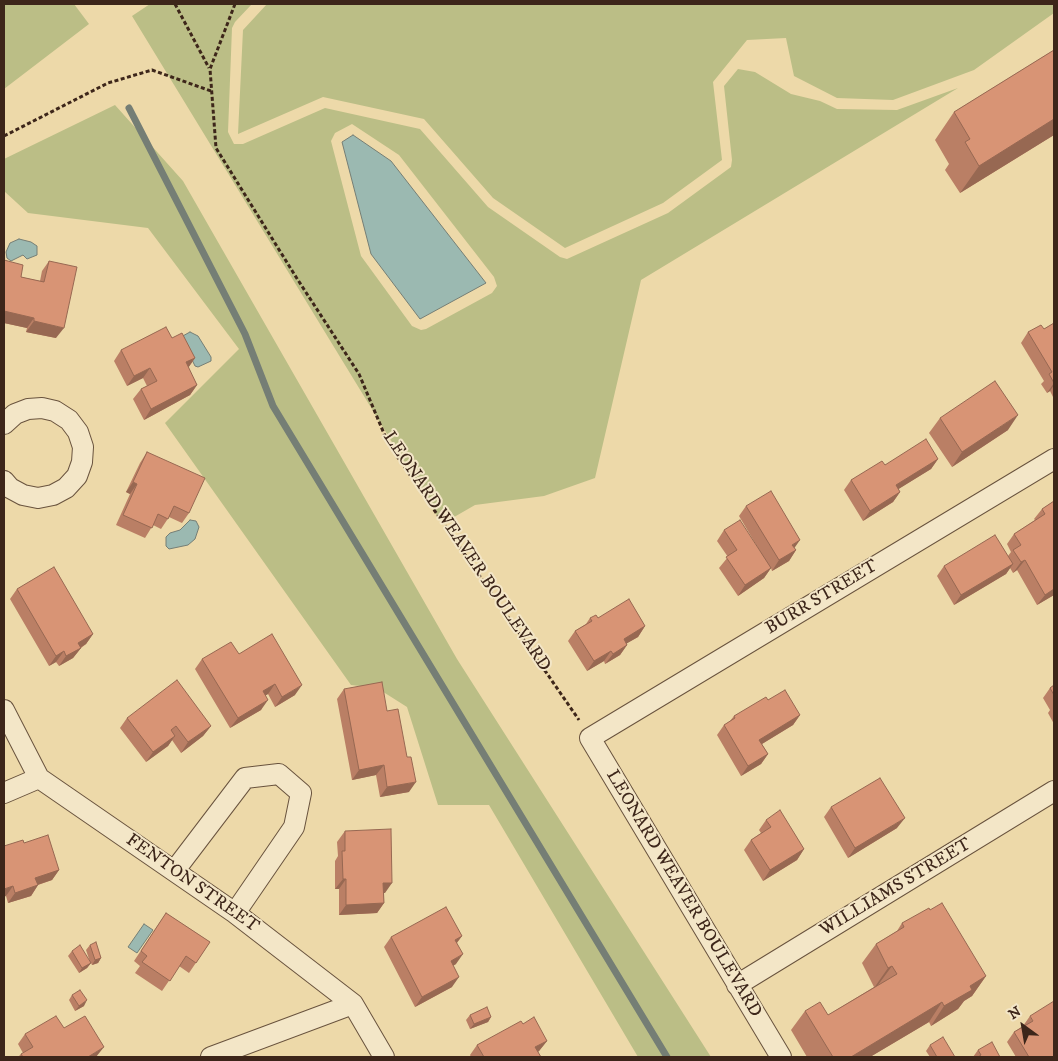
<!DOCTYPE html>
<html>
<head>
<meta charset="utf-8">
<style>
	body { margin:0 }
	#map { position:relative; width:1058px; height:1061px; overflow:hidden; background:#edd9a9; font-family:"IM FELL DW Pica",serif }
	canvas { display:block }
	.frame { position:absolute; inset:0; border:5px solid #3d261a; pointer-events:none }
	.north { position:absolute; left:998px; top:1001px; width:50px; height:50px; -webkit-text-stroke:4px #f3e6c7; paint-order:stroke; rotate:328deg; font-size:14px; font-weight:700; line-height:20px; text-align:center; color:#3d261a }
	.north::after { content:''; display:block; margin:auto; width:18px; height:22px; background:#3d261a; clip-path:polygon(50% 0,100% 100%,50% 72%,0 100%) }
</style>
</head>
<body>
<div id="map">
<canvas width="1058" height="1061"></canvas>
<div class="frame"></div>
<div class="north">N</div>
</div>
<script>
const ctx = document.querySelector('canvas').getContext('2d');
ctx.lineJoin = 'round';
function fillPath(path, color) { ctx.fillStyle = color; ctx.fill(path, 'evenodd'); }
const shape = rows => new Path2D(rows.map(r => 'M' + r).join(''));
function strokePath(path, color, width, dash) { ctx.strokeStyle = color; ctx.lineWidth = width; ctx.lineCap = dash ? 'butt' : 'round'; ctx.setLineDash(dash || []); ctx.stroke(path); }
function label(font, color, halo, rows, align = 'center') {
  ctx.font = font + ' "IM FELL DW Pica",serif'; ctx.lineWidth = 4; ctx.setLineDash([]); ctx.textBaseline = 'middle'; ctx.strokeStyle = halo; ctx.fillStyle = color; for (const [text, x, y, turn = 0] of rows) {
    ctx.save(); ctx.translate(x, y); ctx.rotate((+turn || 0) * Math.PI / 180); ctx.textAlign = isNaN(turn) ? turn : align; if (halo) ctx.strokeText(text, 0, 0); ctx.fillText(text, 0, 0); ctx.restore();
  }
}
fillPath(shape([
	[4,4,74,4,89,24,4,89],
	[150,4,252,4,235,22,232,28,228,132,234,144,243,144,325,108,420,129,488,207,560,257,567,259,668,213,731,167,732,160,724,86,738,69,755,72,791,94,820,101,837,109,897,110,958,88,641,280,595,478,544,496,475,505,442,524,132,16],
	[352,124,399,155,494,277,497,286,492,293,426,329,421,330,412,326,361,256,331,141,335,133],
	[267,4,1054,4,1054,13,974,70,893,100,837,98,794,76,786,38,747,40,713,82,722,160,663,203,565,248,493,198,424,119,323,97,238,134,243,30],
	[115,105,183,181,457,659,711,1057,638,1057,489,805,438,805,407,707,377,688,351,685,165,423,239,349,148,228,28,213,4,191,4,159]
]), '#bbbe86');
const water = shape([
	[353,135,391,161,486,283,420,319,371,254,342,142,353,135],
	[19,239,31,242,37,246,37,255,27,259,23,255,11,261,7,258,6,252,10,243,19,239],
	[190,332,198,336,211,357,211,361,198,367,195,366,181,337,190,332],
	[190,520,196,521,199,527,195,539,188,545,169,549,166,546,166,537,170,533,180,530,190,520],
	[144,924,153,930,137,953,128,947,144,924]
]);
fillPath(water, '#9bb9b1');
strokePath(water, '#757e75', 1);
strokePath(shape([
	[129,108,245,334,273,406,667,1057]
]), '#757e75', 7);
const minor = shape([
	[4,424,15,414,28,409,42,408,55,411,69,420,78,432,83,447,82,462,77,476,66,488,53,495,38,498,23,495,10,488,4,481],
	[4,710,39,778,235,913,353,1004,384,1057],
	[4,793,39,778],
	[175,870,245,778,279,774,301,793,294,827,235,913],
	[737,985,1054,791],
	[211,1057,353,1004],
	[781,1057,590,738,1054,459]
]);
strokePath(minor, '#69533e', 22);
strokePath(shape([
	[175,4,209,68],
	[235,4,210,69,216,148,296,277,359,374,388,443,579,720],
	[4,136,108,83,152,70,211,91]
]), '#3d261a', 3, [4, 2.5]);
strokePath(minor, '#f3e6c7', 20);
fillPath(shape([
	[1054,50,1054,135,960,193,945,170,949,164,935,140,954,112],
	[4,260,21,277,40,281,42,271,49,261,56,338,26,332,27,328,4,323],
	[1054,323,1054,399,1050,391,1047,393,1041,384,1044,381,1021,343,1028,332,1044,329],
	[172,338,195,358,188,368,197,385,190,395,144,420,133,399,141,389,147,386,143,378,127,386,114,361,121,350],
	[940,418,1008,430,952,467,929,433],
	[147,452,189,513,182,523,169,517,161,529,153,525,145,538,116,525,130,494,126,492,140,463],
	[938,459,931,469,898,489,900,492,893,502,863,521,844,490,851,480,885,465],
	[1054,501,1054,595,1037,605,1017,570,1013,573,1010,568,1006,574,954,605,937,576,944,566,1008,556,1011,552,1007,544,1014,534,1035,520,1034,519,1042,509],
	[746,506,794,548,796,550,789,561,772,571,771,568,764,578,738,596,719,568,728,557,717,541,724,530,761,553,739,516],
	[17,589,93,634,86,644,81,648,73,658,59,666,56,662,49,666,10,599],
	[590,618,598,618,645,626,638,637,627,643,627,645,620,655,605,664,604,661,587,671,568,641,575,631,586,624],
	[239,654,295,695,275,707,268,694,266,695,261,710,230,728,195,669,202,659],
	[1054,685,1054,724,1048,713,1050,710,1043,698,1050,688],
	[344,689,387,711,409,792,380,797,376,775,352,780,337,699],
	[768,700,800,715,793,725,762,744,768,754,761,764,741,776,717,735,724,725,730,721,734,716],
	[127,718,211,726,203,736,181,753,172,740,168,746,146,762,120,728],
	[831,807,897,828,848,858,824,817],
	[766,820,804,849,797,860,763,881,744,850,751,840,761,833,759,830],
	[345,831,385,893,384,893,384,903,377,913,339,915,339,889,335,889,335,861,338,856,337,842],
	[24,843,59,870,52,880,38,885,31,896,8,903,6,896],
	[930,910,986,976,972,996,964,1001,958,1009,931,1026,929,1022,870,1057,807,1057,791,1030,805,1011,828,1015,874,987,862,963,876,944,897,931,902,923],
	[166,913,210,942,189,973,179,966,162,991,135,973,140,966,134,961],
	[462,936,457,943,456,964,453,966,452,987,415,1007,384,947,391,937],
	[90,945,101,958,98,963,92,965,91,963,87,968,79,973,68,956,72,951,90,962,86,950],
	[72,995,84,1006,75,1011,69,1000],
	[470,1015,491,1017,488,1022,470,1029,466,1020],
	[1030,1016,1054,1057,1016,1057,1007,1042,1014,1032,1023,1026],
	[523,1024,547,1041,539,1051,538,1052,541,1057,471,1057,470,1055,477,1045],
	[64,1028,96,1057,18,1057,21,1054,23,1053,18,1044,25,1034],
	[930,1045,955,1057,930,1057,926,1051],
	[978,1050,1000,1057,973,1057]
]), '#ba7f65');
fillPath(shape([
	[1054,119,1054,135,960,193,979,166],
	[4,311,34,318,27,328,4,323],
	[34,321,64,328,56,338,26,332],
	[195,358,188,368,186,362],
	[150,368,143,378,127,386,134,376],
	[1054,383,1054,385,1050,391,1047,393],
	[197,385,190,395,144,420,151,409],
	[1018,415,1008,430,952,467,962,452],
	[938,459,931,469,889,495,896,485],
	[133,482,137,484,130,494,126,492],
	[900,492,893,502,863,521,870,511],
	[800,540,793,550,792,545],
	[796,550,789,561,772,571,779,560],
	[1025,560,1017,570,1013,573,1021,562],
	[1013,564,1006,574,954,605,961,595],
	[771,568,764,578,738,596,745,585],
	[1054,589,1054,595,1037,605,1045,595],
	[645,626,638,637,617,649,624,639],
	[93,634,86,644,75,651,81,648,73,658,59,666,66,656,78,643],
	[627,645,620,655,605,664,613,654],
	[64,651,56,662,49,666,56,656],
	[611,651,604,661,587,671,594,661],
	[275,684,268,694,256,701,263,691],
	[302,685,295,695,275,707,282,697],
	[268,700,261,710,230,728,238,718],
	[800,715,793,725,752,750,759,740],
	[211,726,203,736,181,753,188,742],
	[175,736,168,746,146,762,153,752],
	[768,754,761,764,741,776,748,766],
	[384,765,376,775,352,780,359,770],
	[416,782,409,792,380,797,387,787],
	[905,818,897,828,848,858,855,848],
	[804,849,797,860,763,881,770,870],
	[59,870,52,880,28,888,35,878],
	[343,879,346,879,339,889,335,889],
	[383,883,392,883,385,893,376,893],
	[38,885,31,896,8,903,15,893],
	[13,886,6,896,4,897,4,889],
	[384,903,377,913,339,915,346,905],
	[462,936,454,946,455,940],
	[463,954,456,964,443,971,451,961],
	[101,958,98,963,92,965,95,960],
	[91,963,87,968,79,973,82,968],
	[892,966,878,985,874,988,888,968],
	[986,976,972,996,964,1001,958,1009,931,1026,944,1006,970,986],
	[459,977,452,987,415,1007,422,997],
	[87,1000,84,1006,75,1011,79,1006],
	[942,1002,929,1022,870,1057,851,1057],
	[491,1017,488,1022,470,1029,474,1024],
	[547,1041,539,1051,528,1057,535,1047],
	[104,1047,96,1057,88,1057]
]), '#976852');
const building = shape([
	[1054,50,1054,119,979,166,965,142,970,139,954,112,1054,50],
	[4,260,23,265,21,277,44,282,49,261,77,267,64,328,34,321,34,318,4,311,4,260],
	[1054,323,1054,383,1049,374,1052,372,1028,332,1041,325,1044,329,1054,323],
	[166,327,172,338,182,333,195,358,186,362,197,385,151,409,141,389,157,381,150,368,134,376,121,350,166,327],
	[995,381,1018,415,962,452,940,418,995,381],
	[926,439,938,459,896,485,900,492,870,511,851,480,882,461,885,465,926,439],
	[147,452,205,478,189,513,174,506,168,519,158,514,152,528,123,515,137,484,133,482,147,452],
	[771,491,800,540,792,545,796,550,779,560,746,506,771,491],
	[1054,501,1054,589,1045,595,1025,560,1021,562,1013,550,1021,545,1014,534,1045,514,1042,509,1054,501],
	[740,520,771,568,745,585,726,557,737,550,724,530,740,520],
	[995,535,1013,564,961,595,944,566,995,535],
	[54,567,93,634,78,643,81,648,66,656,64,651,56,656,17,589,54,567],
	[629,599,645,626,624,639,627,645,613,654,611,651,594,661,575,631,592,621,590,618,596,615,598,618,629,599],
	[272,634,302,685,282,697,275,684,263,691,268,700,238,718,202,659,231,642,239,654,272,634],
	[177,680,211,726,188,742,176,726,171,730,175,736,153,752,127,718,177,680],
	[382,682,387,711,398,709,407,757,411,757,416,782,387,787,384,765,359,770,344,689,382,682],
	[1054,685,1054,695,1050,688,1054,685],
	[785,690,800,715,759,740,768,754,748,766,724,725,735,718,734,716,766,697,768,700,785,690],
	[880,778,905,818,855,848,831,807,880,778],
	[780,810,804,849,770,870,751,840,771,827,766,820,780,810],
	[391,829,392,883,383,883,384,903,346,905,346,879,343,879,342,851,345,851,345,831,391,829],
	[48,835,59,870,35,878,38,885,15,893,13,886,4,889,4,846,23,840,24,843,48,835],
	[942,903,986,976,970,986,972,990,944,1006,942,1002,851,1057,833,1057,805,1011,820,1002,828,1015,897,974,892,966,888,968,876,944,904,927,902,923,929,908,930,910,942,903],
	[446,907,462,936,455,940,463,954,451,961,459,977,422,997,391,937,446,907],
	[166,913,210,942,196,963,186,956,170,981,142,962,147,956,141,951,166,913],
	[96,942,101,958,95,960,90,945,96,942],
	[80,945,91,963,82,968,72,951,80,945],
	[80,990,87,1000,79,1006,72,995,80,990],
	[1054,1001,1054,1057,1029,1057,1014,1032,1033,1021,1030,1016,1054,1001],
	[487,1007,491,1017,474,1024,470,1015,487,1007],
	[56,1016,64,1028,85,1016,104,1047,88,1057,23,1057,21,1054,33,1047,25,1034,56,1016],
	[534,1017,547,1041,535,1047,541,1057,484,1057,477,1045,521,1021,523,1024,534,1017],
	[943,1037,955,1057,937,1057,930,1045,943,1037],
	[992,1042,1000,1057,978,1057,981,1055,978,1050,992,1042]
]);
fillPath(building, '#d89475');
strokePath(building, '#976852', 1);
label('18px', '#3d261a', '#f3e6c7', [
	["LEONARD WEAVER BOULEVARD",466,552,56],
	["BURR STREET",822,598,-31],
	["FENTON STREET",192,884,35],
	["WILLIAMS STREET",896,888,-31],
	["LEONARD WEAVER BOULEVARD",683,894,59]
]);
</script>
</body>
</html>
